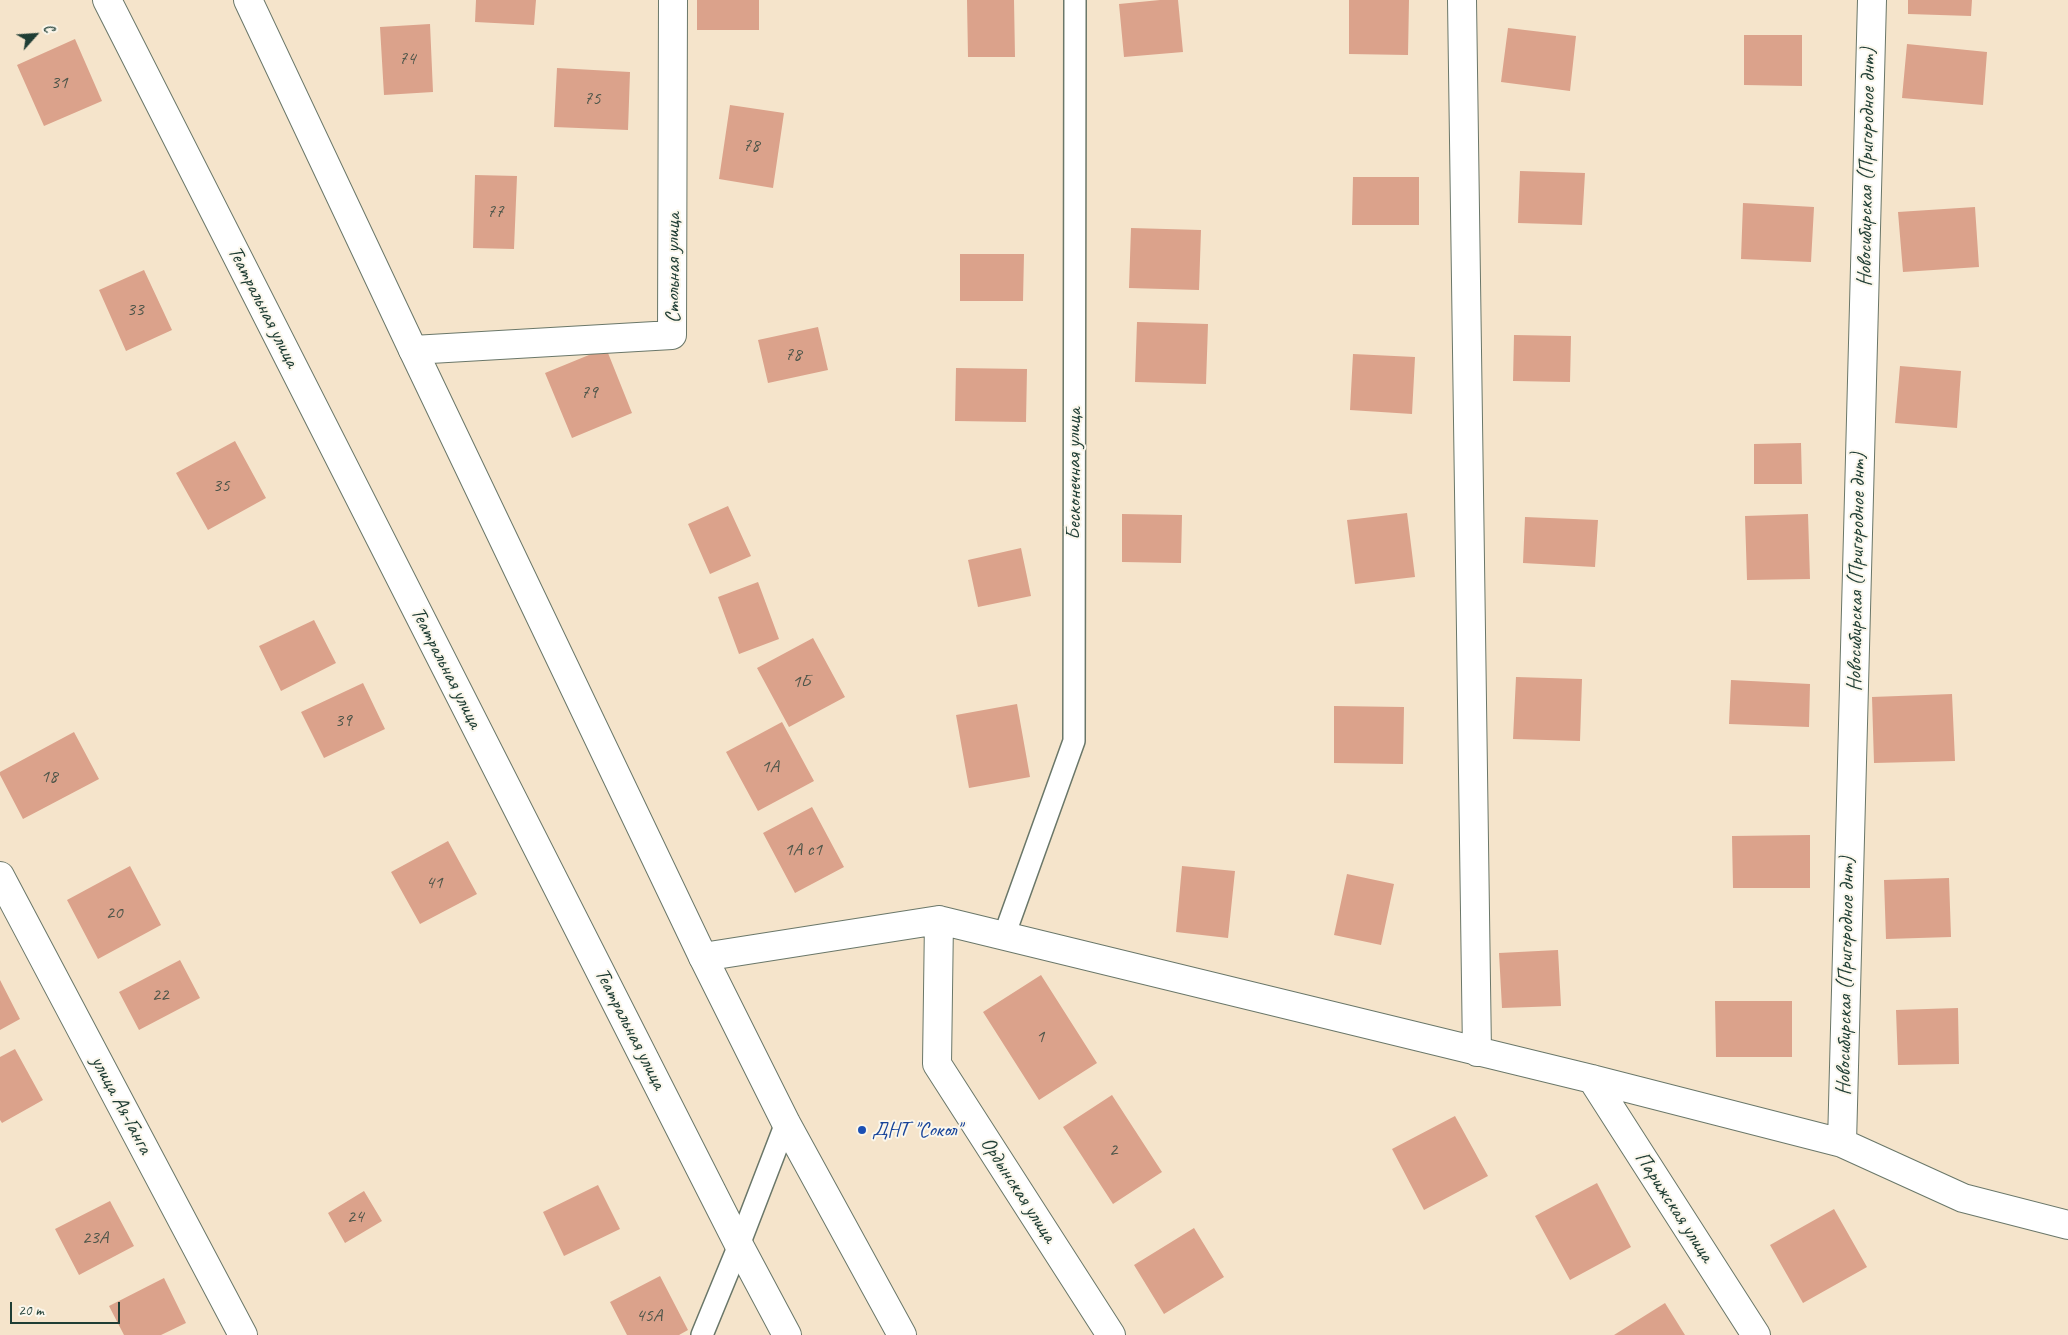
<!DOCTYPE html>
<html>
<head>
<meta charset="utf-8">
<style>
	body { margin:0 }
	#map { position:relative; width:2068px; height:1335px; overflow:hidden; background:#f5e4cb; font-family:Caveat,sans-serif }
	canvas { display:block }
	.north { position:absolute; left:10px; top:10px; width:50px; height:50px; -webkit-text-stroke:4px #fbf7ec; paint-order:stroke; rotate:64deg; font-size:14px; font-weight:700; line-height:20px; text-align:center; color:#1f3d34 }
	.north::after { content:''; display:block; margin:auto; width:18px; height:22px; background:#1f3d34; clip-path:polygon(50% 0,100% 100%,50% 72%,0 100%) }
	.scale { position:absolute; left:10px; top:1302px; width:110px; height:22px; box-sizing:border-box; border:2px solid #1f3d34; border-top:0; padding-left:6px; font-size:15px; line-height:18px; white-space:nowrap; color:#1f3d34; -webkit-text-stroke:4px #fbf7ec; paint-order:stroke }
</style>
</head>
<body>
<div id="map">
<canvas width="2068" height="1335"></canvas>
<div class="north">С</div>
<div class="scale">20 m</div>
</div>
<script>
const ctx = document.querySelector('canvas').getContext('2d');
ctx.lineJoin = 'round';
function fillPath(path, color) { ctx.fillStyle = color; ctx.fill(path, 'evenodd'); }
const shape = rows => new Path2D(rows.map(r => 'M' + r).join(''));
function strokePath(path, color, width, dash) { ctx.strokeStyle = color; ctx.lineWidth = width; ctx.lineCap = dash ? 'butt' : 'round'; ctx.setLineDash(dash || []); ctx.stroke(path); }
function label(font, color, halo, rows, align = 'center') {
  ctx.font = font + ' Caveat,sans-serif'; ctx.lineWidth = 4; ctx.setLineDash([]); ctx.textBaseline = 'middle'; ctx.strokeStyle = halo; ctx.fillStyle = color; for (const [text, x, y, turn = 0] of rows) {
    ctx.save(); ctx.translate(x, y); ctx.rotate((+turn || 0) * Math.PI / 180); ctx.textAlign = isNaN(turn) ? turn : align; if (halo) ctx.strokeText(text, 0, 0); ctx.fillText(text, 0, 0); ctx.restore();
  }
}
fillPath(shape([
	[476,0,536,0,534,25,475,22],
	[697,0,759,0,759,30,697,30],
	[967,0,1014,0,1015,57,968,57],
	[1160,0,1178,0,1183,52,1124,57,1119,4],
	[1349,0,1409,0,1408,55,1349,54],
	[1908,0,1972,0,1971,16,1908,14],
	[430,24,433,92,384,95,380,27],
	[1508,28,1576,36,1570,91,1501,82],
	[1744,35,1802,35,1802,86,1744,85],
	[75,39,102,101,44,126,17,65],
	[1907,44,1987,52,1983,105,1902,98],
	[557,68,630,72,628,130,554,127],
	[730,105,784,113,773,188,719,179],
	[1520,171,1585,173,1582,225,1518,223],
	[475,175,517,176,514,249,473,248],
	[1353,177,1419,177,1419,225,1352,225],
	[1743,203,1814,207,1811,262,1741,259],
	[1975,207,1979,267,1903,272,1898,212],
	[1131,228,1201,230,1199,290,1129,288],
	[960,254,1024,254,1023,301,960,301],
	[144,270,172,330,126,351,99,290],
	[1137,322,1208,324,1206,384,1135,382],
	[818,327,828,370,768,383,758,340],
	[1514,335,1571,336,1570,382,1513,381],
	[606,348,632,413,572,438,545,373],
	[1353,354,1415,357,1412,414,1350,410],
	[1900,366,1961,371,1957,428,1895,423],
	[956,368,1027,369,1026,422,955,421],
	[235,441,266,498,208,530,176,473],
	[1801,443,1802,484,1754,484,1754,444],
	[728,506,751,556,710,574,688,524],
	[1407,513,1415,577,1355,584,1347,520],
	[1122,514,1182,515,1181,563,1122,562],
	[1808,514,1810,579,1747,580,1745,516],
	[1525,517,1598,520,1595,567,1523,563],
	[1021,548,1031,596,978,607,968,560],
	[758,582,779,639,739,654,718,597],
	[314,620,336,663,281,691,259,646],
	[813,638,845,697,789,727,757,668],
	[1516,677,1582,679,1580,741,1513,739],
	[1731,680,1810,684,1809,727,1729,724],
	[363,683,385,729,324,758,301,712],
	[1952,694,1955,761,1874,763,1872,697],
	[1017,704,1030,777,969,788,956,715],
	[1334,706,1404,707,1403,764,1334,763],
	[782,722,814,781,758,811,726,752],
	[74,732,99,779,23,819,0,775,0,772],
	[812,807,844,867,795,893,763,833],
	[1810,835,1810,888,1733,888,1732,836],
	[448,841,477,894,420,924,391,872],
	[130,866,161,925,98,959,67,900],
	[1182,866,1235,871,1228,938,1176,932],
	[1347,874,1394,884,1381,945,1334,935],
	[1949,878,1951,937,1886,939,1884,880],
	[1558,950,1561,1006,1502,1008,1499,953],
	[180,960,200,998,139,1030,119,992],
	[1041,975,1097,1063,1039,1100,983,1012],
	[0,980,20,1019,0,1030],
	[1715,1001,1792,1001,1792,1057,1716,1057],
	[1958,1008,1959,1064,1898,1065,1896,1010],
	[15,1049,43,1100,2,1123,0,1120,0,1057],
	[1112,1095,1162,1172,1113,1204,1063,1127],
	[1455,1116,1488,1176,1424,1210,1392,1149],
	[1597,1183,1631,1247,1570,1280,1535,1216],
	[598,1185,620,1229,564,1256,543,1212],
	[364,1191,382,1221,345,1243,328,1213],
	[110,1201,134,1246,79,1275,55,1229],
	[1834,1209,1867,1267,1803,1303,1770,1245],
	[1194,1228,1224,1277,1164,1314,1134,1265],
	[660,1276,688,1330,679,1335,627,1335,610,1302],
	[164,1278,186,1323,161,1335,124,1335,109,1306],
	[1665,1303,1685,1335,1614,1335]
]), '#dba28b');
const service = shape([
	[1004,936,1074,741,1075,0],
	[702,1335,739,1245,786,1123]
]);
const minor = shape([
	[107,0,739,1245,787,1335],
	[1462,0,1477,1052],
	[413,350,672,335,673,0],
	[0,876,243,1335],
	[939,920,937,1064,1111,1335],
	[703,957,939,920,1592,1079,1842,1143,1963,1198,2068,1225],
	[1592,1079,1756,1335],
	[1842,1143,1872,0]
]);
const tertiary = shape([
	[248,0,413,350,703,957,786,1123,902,1335]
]);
strokePath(service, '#6a7769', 24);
strokePath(minor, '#6a7769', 30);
strokePath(tertiary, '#6a7769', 30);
strokePath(service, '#fff', 21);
strokePath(minor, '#fff', 28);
strokePath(tertiary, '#fff', 28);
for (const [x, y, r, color] of [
	[862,1130,5,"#1a4fb4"]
]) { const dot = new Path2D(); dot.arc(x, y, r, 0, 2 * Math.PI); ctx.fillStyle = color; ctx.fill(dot); strokePath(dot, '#fbf7ec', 2); }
label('19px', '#4e564a', null, [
	["74",407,59],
	["31",59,83],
	["75",592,99],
	["78",751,146],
	["77",495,212],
	["33",135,310],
	["78",793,355],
	["79",589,393],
	["35",221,486],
	["1Б",801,682],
	["39",343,721],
	["1А",770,767],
	["18",49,777],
	["1А с1",803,850],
	["41",434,883],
	["20",114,913],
	["22",160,995],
	["1",1040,1037],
	["2",1113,1150],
	["24",355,1217],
	["23А",95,1238],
	["45А",649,1316]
]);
label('21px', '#1f3d34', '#fbf7ec', [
	["Новосибирская (Пригородное днт)",1867,167,-89],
	["Стольная улица",673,268,-90],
	["Театральная улица",263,307,63],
	["Бесконечная улица",1074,474,-90],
	["Новосибирская (Пригородное днт)",1857,572,-89],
	["Театральная улица",446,668,63],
	["Новосибирская (Пригородное днт)",1846,976,-89],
	["Театральная улица",630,1029,63],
	["улица Ая-Ганга",121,1105,62],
	["Ордынская улица",1018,1190,57],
	["Парижская улица",1674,1207,57]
]);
label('21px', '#164399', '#fbf7ec', [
	["ДНТ \"Сокол\"",872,1130]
], 'left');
</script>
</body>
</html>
